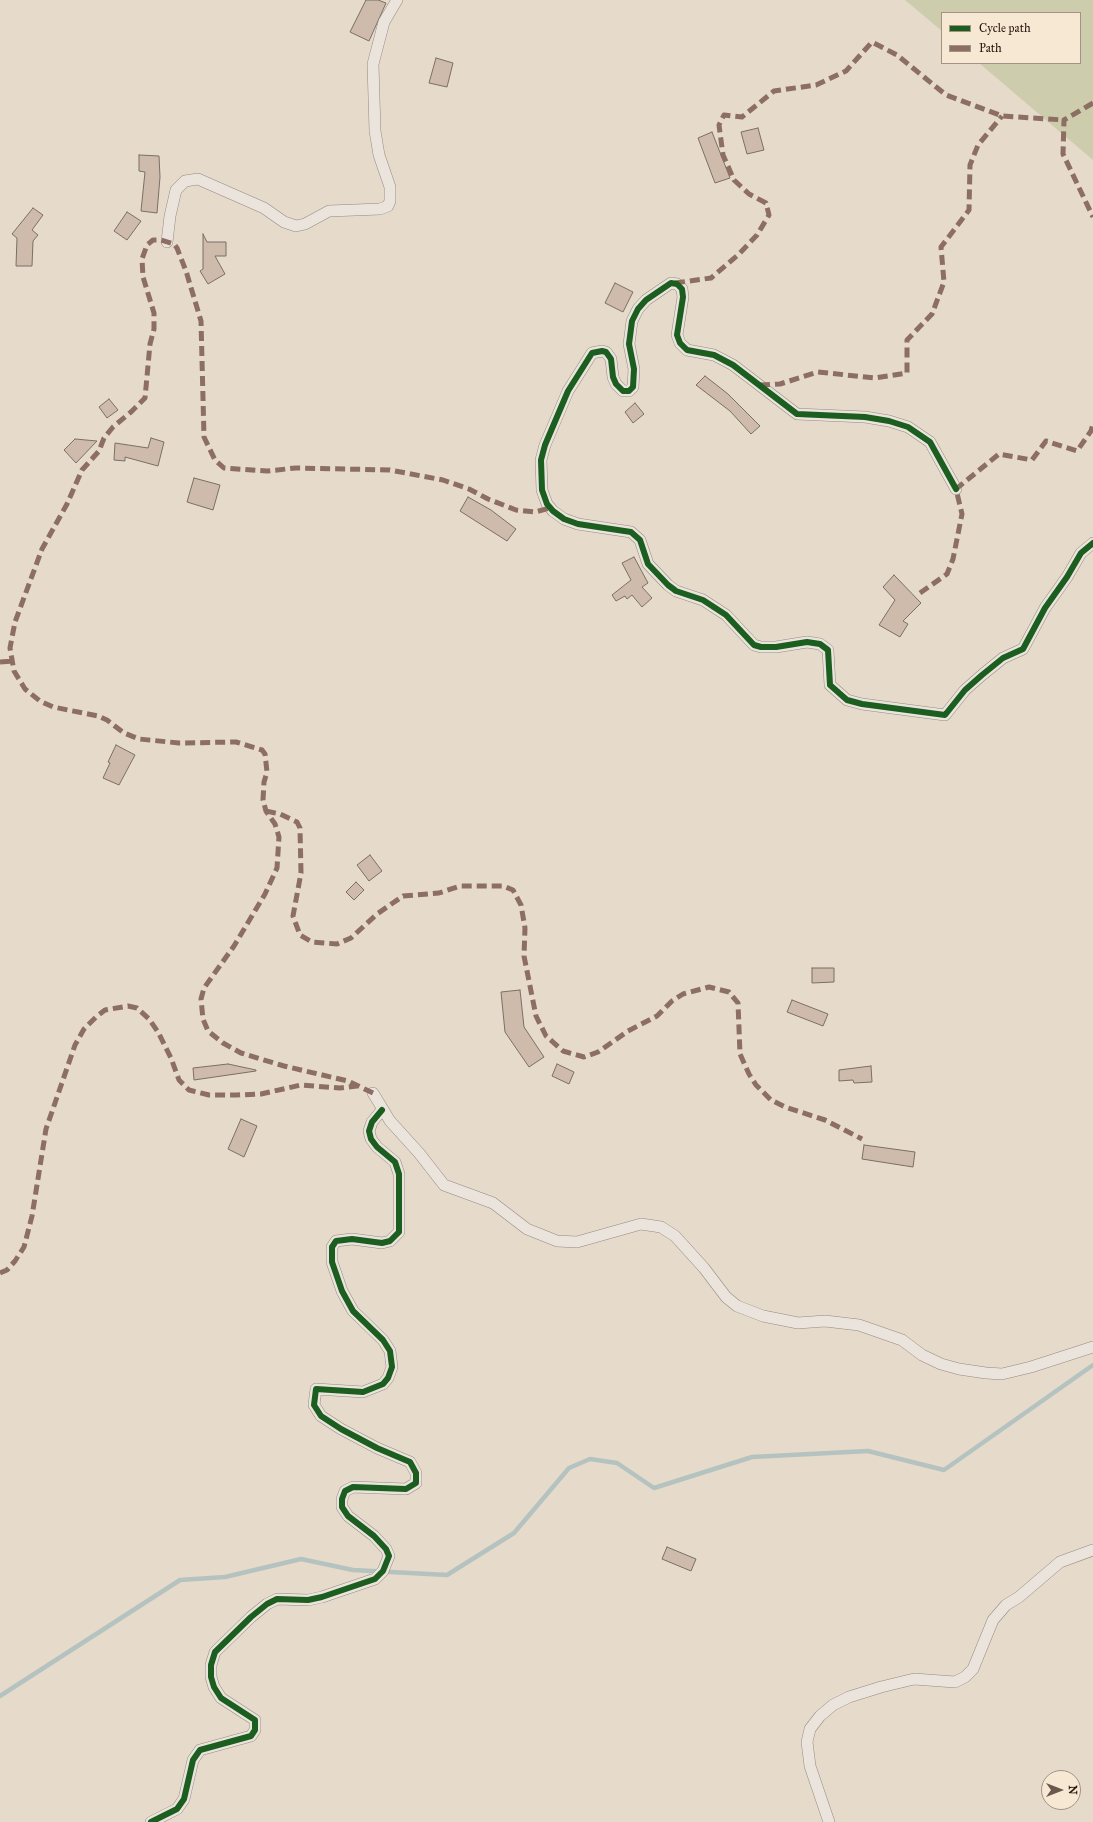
<!DOCTYPE html>
<html>
<head>
<meta charset="utf-8">
<style>
	body { margin:0 }
	#map { position:relative; width:1093px; height:1822px; overflow:hidden; background:#e6daca; font-family:"IM FELL Great Primer",serif }
	canvas { display:block }
	.legend { position:absolute; left:941px; top:12px; width:140px; height:52px; box-sizing:border-box; background:#f7e8d4; border:1px solid #a49284; margin:0; padding:5px 7px; list-style:none; font-size:12px; color:#28120b }
	.legend li { display:flex; align-items:center; gap:8px; height:20px }
	.legend b { width:20px; border:1px solid #a49284 }
	.north { position:absolute; left:1041px; top:1770px; width:40px; height:40px; box-sizing:border-box; background:#f7e8d4; border:1px solid #a49284; border-radius:50%; rotate:90deg; font-size:11px; font-weight:700; line-height:16px; text-align:center; color:#28120b }
	.north::after { content:''; display:block; margin:auto; width:14px; height:18px; background:#6a584e; clip-path:polygon(50% 0,100% 100%,50% 72%,0 100%) }
</style>
</head>
<body>
<div id="map">
<canvas width="1093" height="1822"></canvas>
<ul class="legend">
<li><b style="height:5px;background:#1b5e20"></b>Cycle path</li>
<li><b style="height:5px;background:#8d6e63"></b>Path</li>
</ul>
<div class="north">N</div>
</div>
<script>
const ctx = document.querySelector('canvas').getContext('2d');
ctx.lineJoin = 'round';
function fillPath(path, color) { ctx.fillStyle = color; ctx.fill(path, 'evenodd'); }
const shape = rows => new Path2D(rows.map(r => 'M' + r).join(''));
function strokePath(path, color, width, dash) { ctx.strokeStyle = color; ctx.lineWidth = width; ctx.lineCap = dash ? 'butt' : 'round'; ctx.setLineDash(dash || []); ctx.stroke(path); }
fillPath(shape([
	[905,0,1093,0,1093,160,979,63,1080,63,1080,13,942,13,942,31]
]), '#cdccac');
strokePath(shape([
	[0,1696,180,1580,225,1577,301,1559,353,1570,447,1575,514,1533,569,1468,590,1459,617,1463,654,1488,752,1457,868,1451,944,1470,1093,1365]
]), '#b5c3c0', 4.5);
const building = shape([
	[366,0,378,0,386,3,369,41,350,32,366,0],
	[436,58,453,63,447,87,429,83,436,58],
	[758,128,764,150,747,154,741,132,758,128],
	[712,132,730,178,715,183,698,138,712,132],
	[139,155,159,156,160,177,157,213,141,211,145,172,139,171,139,155],
	[33,208,43,215,32,230,38,235,33,241,32,266,16,266,17,238,12,234,33,208],
	[127,212,141,221,127,240,114,231,127,212],
	[203,234,207,242,226,242,226,256,215,256,225,274,208,284,200,271,203,269,203,234],
	[615,283,633,292,623,312,605,303,615,283],
	[705,376,728,394,760,426,751,434,730,411,696,385,705,376],
	[109,399,118,410,107,418,99,407,109,399],
	[635,403,644,414,633,423,625,412,635,403],
	[151,438,164,442,158,466,125,457,125,461,114,460,115,443,148,448,151,438],
	[75,439,97,441,76,463,64,450,75,439],
	[194,478,220,485,213,510,187,502,194,478],
	[468,497,491,510,516,529,507,541,460,511,468,497],
	[634,557,648,583,642,587,652,598,642,607,632,595,627,599,625,596,616,601,612,595,631,580,622,563,634,557],
	[894,575,921,603,903,621,908,624,900,637,879,625,895,600,883,587,894,575],
	[116,745,135,755,119,785,103,778,110,763,108,762,116,745],
	[370,855,382,871,369,881,357,865,370,855],
	[356,882,364,890,354,900,346,892,356,882],
	[812,968,834,968,834,982,812,983,812,968],
	[520,990,524,1027,544,1057,529,1067,505,1032,501,992,520,990],
	[792,1000,828,1014,823,1026,787,1012,792,1000],
	[228,1064,256,1070,256,1071,194,1080,193,1068,228,1064],
	[557,1064,574,1072,569,1084,552,1076,557,1064],
	[871,1066,872,1082,854,1083,853,1080,839,1081,839,1070,871,1066],
	[241,1119,257,1126,244,1157,228,1149,241,1119],
	[864,1145,915,1152,913,1167,862,1159,864,1145],
	[667,1547,696,1559,691,1571,662,1559,667,1547]
]);
fillPath(building, '#cebbac');
strokePath(building, '#796f66', 1);
const street = shape([
	[167,242,170,216,176,190,185,181,198,179,264,208,284,222,296,226,305,224,329,211,380,209,388,206,390,201,390,187,379,155,375,131,373,64,384,22,397,0],
	[956,489,930,442,908,427,889,421,865,417,797,414,733,365,714,355,687,350,680,343,677,335,683,297,682,289,677,284,671,283,646,300,638,309,632,321,629,344,634,369,633,387,629,391,623,391,616,384,613,377,611,359,606,352,602,351,592,353,568,391,545,445,541,460,542,490,547,504,553,511,564,519,578,524,631,532,640,540,648,564,668,585,676,591,703,600,726,615,754,645,761,647,776,647,807,642,820,644,828,650,830,685,847,700,862,704,945,715,965,690,982,675,1003,658,1023,649,1045,608,1067,577,1081,553,1093,543],
	[373,1093,390,1121,419,1153,444,1185,493,1203,527,1229,557,1241,577,1242,641,1224,661,1227,675,1236,704,1268,726,1297,737,1306,763,1316,798,1323,825,1321,859,1325,902,1340,922,1355,941,1364,959,1369,986,1373,1002,1374,1031,1367,1093,1347],
	[151,1822,177,1809,184,1799,193,1760,200,1750,251,1736,255,1730,255,1720,221,1698,214,1687,211,1677,211,1665,215,1652,251,1617,267,1604,277,1599,308,1600,322,1597,375,1579,383,1571,389,1556,386,1549,374,1536,348,1516,342,1507,342,1499,345,1491,353,1487,406,1489,416,1483,416,1473,410,1462,377,1448,341,1429,321,1416,314,1405,316,1389,363,1392,383,1384,388,1378,392,1367,390,1351,383,1340,353,1311,342,1291,332,1262,332,1247,336,1241,352,1239,382,1243,390,1241,399,1232,399,1174,395,1162,377,1147,371,1139,369,1131,372,1122,382,1110],
	[829,1822,810,1766,807,1742,810,1729,820,1716,833,1705,849,1697,881,1687,914,1679,955,1682,965,1677,973,1669,993,1620,1006,1605,1019,1597,1060,1562,1093,1550]
]);
strokePath(street, '#948a80', 12);
strokePath(street, '#ebe4dc', 11);
strokePath(shape([
	[1093,103,1064,120,1063,154,1093,217],
	[675,283,711,278,738,255,757,235,769,215,766,203,749,194,734,180,723,155,719,125,724,115,742,117,774,91,816,85,846,71,872,42,897,55,946,95,1002,116,1064,120],
	[760,385,780,384,818,372,875,378,907,373,907,340,932,314,944,282,941,247,969,210,970,165,978,145,1002,116],
	[920,593,947,574,953,559,962,514,956,489,999,454,1032,460,1046,441,1077,451,1091,431,1093,424],
	[0,662,12,661],
	[266,811,280,814,297,822,300,828,301,873,293,916,300,935,312,942,337,944,351,938,377,914,403,896,439,893,460,886,503,886,513,890,521,905,525,928,524,956,536,1016,546,1036,563,1051,584,1057,598,1052,628,1031,657,1016,672,1001,683,994,709,987,729,992,738,1003,740,1054,749,1074,756,1085,771,1100,785,1107,825,1120,862,1139],
	[373,1093,348,1081,284,1066,241,1053,223,1043,208,1031,203,1019,201,999,204,988,234,946,265,894,277,868,279,837,275,824,266,811,263,800,264,782,267,772,265,754,262,750,236,742,179,743,139,739,124,733,107,720,98,716,53,707,40,701,25,689,14,671,10,648,15,622,42,549,67,504,82,470,99,451,104,438,113,427,131,412,145,398,150,344,154,329,154,313,143,277,142,259,147,245,153,240,161,240,174,244,177,248,186,271,201,321,204,437,215,460,224,468,267,471,296,468,390,470,443,480,469,489,488,499,516,510,535,512,550,508],
	[0,1273,7,1270,15,1261,24,1247,32,1216,46,1129,75,1045,84,1029,96,1017,105,1010,128,1006,137,1008,149,1019,158,1032,171,1058,179,1080,189,1090,209,1095,237,1095,261,1094,301,1085,340,1088,357,1086]
]), '#8d6e63', 5, [10, 5]);
strokePath(shape([
	[956,489,930,442,908,427,889,421,865,417,797,414,733,365,714,355,687,350,680,343,677,335,683,297,682,289,677,284,671,283,646,300,638,309,632,321,629,344,634,369,633,387,629,391,623,391,616,384,613,377,611,359,606,352,602,351,592,353,568,391,545,445,541,460,542,490,547,504,553,511,564,519,578,524,631,532,640,540,648,564,668,585,676,591,703,600,726,615,754,645,761,647,776,647,807,642,820,644,828,650,830,685,847,700,862,704,945,715,965,690,982,675,1003,658,1023,649,1045,608,1067,577,1081,553,1093,543],
	[151,1822,177,1809,184,1799,193,1760,200,1750,251,1736,255,1730,255,1720,221,1698,214,1687,211,1677,211,1665,215,1652,251,1617,267,1604,277,1599,308,1600,322,1597,375,1579,383,1571,389,1556,386,1549,374,1536,348,1516,342,1507,342,1499,345,1491,353,1487,406,1489,416,1483,416,1473,410,1462,377,1448,341,1429,321,1416,314,1405,316,1389,363,1392,383,1384,388,1378,392,1367,390,1351,383,1340,353,1311,342,1291,332,1262,332,1247,336,1241,352,1239,382,1243,390,1241,399,1232,399,1174,395,1162,377,1147,371,1139,369,1131,372,1122,382,1110]
]), '#1b5e20', 6);
</script>
</body>
</html>
